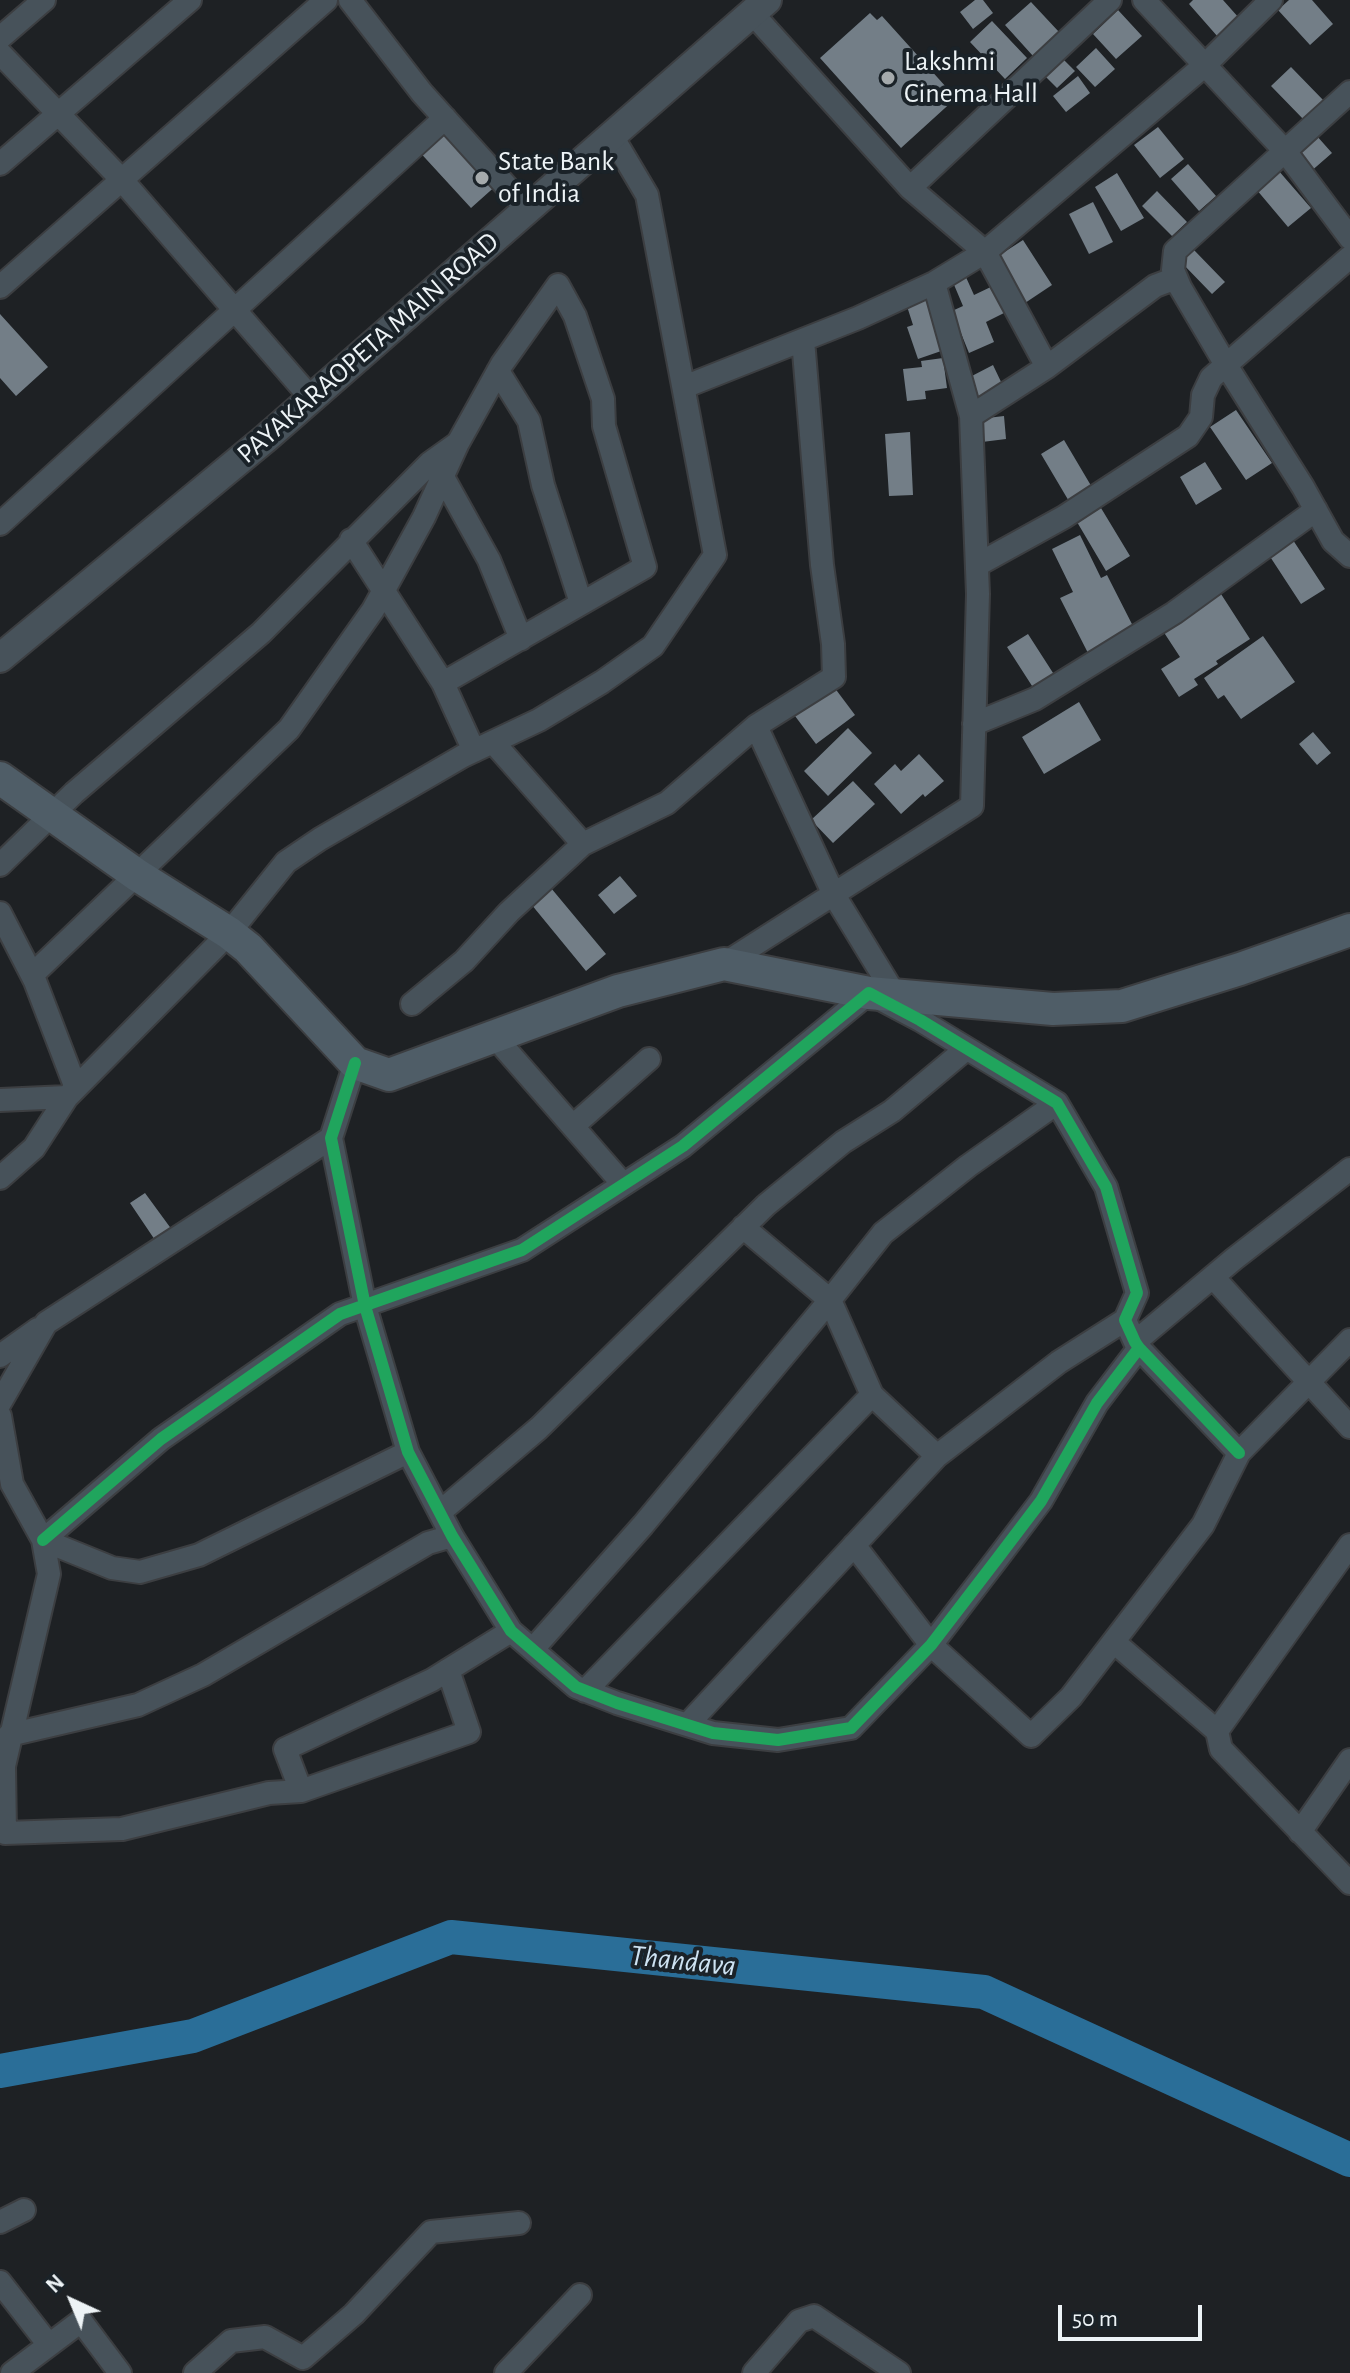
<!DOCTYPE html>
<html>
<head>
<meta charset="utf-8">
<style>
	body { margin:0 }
	#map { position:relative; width:1350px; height:2373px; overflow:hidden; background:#1e2124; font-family:"Alegreya Sans",sans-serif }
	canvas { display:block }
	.north { position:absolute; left:32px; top:2261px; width:80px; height:80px; -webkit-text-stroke:6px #1a2228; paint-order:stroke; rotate:316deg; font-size:22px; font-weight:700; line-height:32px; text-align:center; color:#edf3f6 }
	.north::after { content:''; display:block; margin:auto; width:28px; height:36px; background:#edf3f6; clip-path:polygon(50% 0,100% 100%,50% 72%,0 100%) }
	.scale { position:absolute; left:1058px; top:2305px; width:144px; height:36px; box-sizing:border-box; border:4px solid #edf3f6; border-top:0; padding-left:10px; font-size:24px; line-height:28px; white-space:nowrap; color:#edf3f6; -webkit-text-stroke:6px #1a2228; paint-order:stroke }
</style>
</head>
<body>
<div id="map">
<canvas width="1350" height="2373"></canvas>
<div class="north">N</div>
<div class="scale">50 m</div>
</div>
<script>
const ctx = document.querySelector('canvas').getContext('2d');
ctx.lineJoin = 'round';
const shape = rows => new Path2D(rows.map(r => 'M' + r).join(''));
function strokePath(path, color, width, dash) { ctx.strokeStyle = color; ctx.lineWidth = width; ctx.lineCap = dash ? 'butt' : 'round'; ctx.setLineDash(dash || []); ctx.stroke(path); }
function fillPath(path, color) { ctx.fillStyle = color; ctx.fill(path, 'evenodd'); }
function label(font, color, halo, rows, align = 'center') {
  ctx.font = font + ' "Alegreya Sans",sans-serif'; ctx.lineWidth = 8; ctx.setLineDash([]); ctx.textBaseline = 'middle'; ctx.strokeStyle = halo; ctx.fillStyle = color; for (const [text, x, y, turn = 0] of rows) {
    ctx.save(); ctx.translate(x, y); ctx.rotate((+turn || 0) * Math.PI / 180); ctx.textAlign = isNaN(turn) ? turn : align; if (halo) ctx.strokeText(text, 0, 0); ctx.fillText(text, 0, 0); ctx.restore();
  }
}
strokePath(shape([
	[0,2071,193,2036,451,1937,984,1992,1350,2160]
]), '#2a6e98', 34);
fillPath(shape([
	[975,0,983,0,993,13,973,29,960,12],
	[1193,0,1223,0,1239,18,1218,37,1189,4],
	[1289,0,1312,0,1333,24,1310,45,1278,10],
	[1031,2,1059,32,1033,56,1005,25],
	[1118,10,1142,36,1116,59,1093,34],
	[870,13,877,20,882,16,956,98,901,148,820,58],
	[992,21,1027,58,1005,79,970,42],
	[1096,48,1115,69,1095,87,1076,67],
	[1061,57,1075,71,1057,88,1043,74],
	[1291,67,1325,102,1305,121,1271,86],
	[1078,76,1090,93,1066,112,1053,96],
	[443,121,499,183,471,208,415,147],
	[1158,127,1184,159,1160,178,1134,145],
	[1316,135,1332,153,1309,173,1293,156],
	[1188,164,1216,196,1199,211,1171,179],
	[1278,170,1311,208,1288,227,1256,189],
	[1117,173,1144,218,1121,231,1095,187],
	[1157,191,1187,222,1172,236,1142,206],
	[1093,202,1113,242,1089,254,1069,214],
	[1023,240,1052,285,1022,305,992,260],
	[1193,249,1225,282,1212,294,1180,261],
	[965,275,974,295,997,284,1010,310,986,322,994,342,969,353,952,311,963,306,952,280],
	[927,293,947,349,918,359,907,327,913,325,905,300],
	[0,314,48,367,16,396,0,378],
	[943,358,947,388,925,391,926,399,907,401,903,369,922,367,921,361],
	[993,365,1003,386,978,398,968,378],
	[1236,410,1272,463,1246,480,1210,427],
	[1004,416,1006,439,982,442,979,419],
	[910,432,913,495,889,496,885,434],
	[1064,440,1093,489,1070,503,1041,454],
	[1205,462,1222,489,1196,505,1180,477],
	[1101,508,1130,556,1106,571,1077,522],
	[1080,535,1101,578,1107,575,1136,632,1089,655,1060,598,1073,592,1052,549],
	[1291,537,1325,589,1301,604,1267,552],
	[1221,594,1250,639,1216,661,1218,664,1194,679,1198,685,1179,697,1161,669,1180,657,1163,631],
	[1028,634,1055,676,1034,689,1007,647],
	[1263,636,1295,682,1241,719,1224,695,1218,699,1204,678],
	[834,687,855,715,816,744,795,716],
	[1079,702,1101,740,1044,774,1022,737],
	[848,728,872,753,828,796,804,771],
	[1313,732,1331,753,1317,765,1299,744],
	[919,754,944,781,925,797,923,794,901,814,874,784,895,764,901,771],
	[853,781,875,804,833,843,811,820],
	[620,876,637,896,614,914,598,895],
	[551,888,606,954,586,971,531,904],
	[145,1193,175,1234,159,1246,130,1203]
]), '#737e87');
const minor = shape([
	[350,0,422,93,527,209],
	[1144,0,1285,151,1350,238],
	[752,13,910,188,985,252,1047,367],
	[0,38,44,0],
	[0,53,121,179,311,398],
	[1350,92,1175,251,1173,270,1180,287,1226,365,1303,487,1333,541,1350,556],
	[0,164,190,0],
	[910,188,1110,0],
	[934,283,971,416],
	[0,287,326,0],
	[803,340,822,565,833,644,834,677,756,726,834,895,895,995],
	[498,371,529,421,543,485,581,603],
	[684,387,858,318,934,283,985,252,1205,65,1271,0],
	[443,477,489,560,521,639],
	[0,524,445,118],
	[351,540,443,683,474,751],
	[977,565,1064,517,1188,436,1201,417,1203,395,1211,378,1350,257],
	[974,724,1035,699,1174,613,1316,510],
	[493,742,583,844,667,803,756,726],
	[0,865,74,793,261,633,430,463,458,443,502,364,558,285,575,316,603,399,604,426,645,567,443,683],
	[0,913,35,981,76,1088],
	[724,964,972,806,978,594,971,416,1047,367,1155,286,1176,278],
	[32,975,289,729,373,610,424,517,457,445],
	[412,1004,464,961,509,912,583,844],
	[494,1036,623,1184],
	[355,1063,331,1138,365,1306,408,1452,452,1536,511,1631,576,1687,617,1703,713,1733,778,1740,851,1728,931,1645,997,1559,1041,1501,1097,1403,1139,1348],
	[0,1100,67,1097],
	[573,1126,649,1059],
	[0,1178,34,1148,67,1097,229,933,286,862,320,839,463,756,539,720,602,682,653,646,715,555,647,195,612,136],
	[1213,1277,1350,1427],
	[1135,1342,1234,1259,1350,1169],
	[0,1356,38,1329],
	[0,1403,46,1323,331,1138],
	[0,1416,12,1484,43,1540,49,1574,4,1766,0,1767],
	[937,1456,872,1395,830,1300,883,1233,968,1166,1057,1103],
	[440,1512,539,1428,766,1205,843,1142,892,1111,966,1049],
	[43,1540,161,1439,340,1314,522,1250,683,1146,869,993,920,1020,1057,1103,1106,1187,1137,1293,1125,1320,1135,1342,1139,1348,1239,1453],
	[43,1540,112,1568,140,1572,199,1555,408,1452],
	[854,1545,931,1645,1031,1736,1071,1697,1203,1525,1239,1453,1350,1340],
	[1350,1545,1217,1731,1221,1749,1350,1883],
	[1114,1642,1217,1731],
	[533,1649,643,1525,830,1300,743,1227],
	[448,1670,469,1732,301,1791,285,1749,432,1680,448,1670,511,1631],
	[585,1691,872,1395],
	[687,1725,937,1456,1059,1362,1125,1320],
	[9,1735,138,1705,203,1675,428,1543,452,1536],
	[4,1766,5,1833,122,1829,269,1793,301,1791],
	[1300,1832,1350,1760],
	[0,2222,24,2210],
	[0,2282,49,2345],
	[12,2373,81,2321,120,2373],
	[195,2373,231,2341,265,2337,303,2358,354,2314,431,2232,519,2223],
	[506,2373,580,2295],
	[754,2373,799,2321,814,2316,899,2373]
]);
const tertiary = shape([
	[0,658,266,438,767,0]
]);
const secondary = shape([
	[0,778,137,875,229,933,248,948,355,1063,389,1075,618,991,724,964,869,993,1053,1009,1122,1006,1240,969,1350,930]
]);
strokePath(minor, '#3c3e41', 26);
strokePath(tertiary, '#3c3e41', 32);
strokePath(secondary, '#3c3e41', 36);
strokePath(minor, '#47525a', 22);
strokePath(tertiary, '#47525a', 28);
strokePath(secondary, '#4f5d67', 32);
strokePath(shape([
	[355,1063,331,1138,365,1306,408,1452,452,1536,511,1631,576,1687,617,1703,713,1733,778,1740,851,1728,931,1645,997,1559,1041,1501,1097,1403,1139,1348],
	[43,1540,161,1439,340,1314,522,1250,683,1146,869,993,920,1020,1057,1103,1106,1187,1137,1293,1125,1320,1135,1342,1139,1348,1239,1453]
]), '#20a55d', 12);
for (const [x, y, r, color] of [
	[888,78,8,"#a5aaac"],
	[482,178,8,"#a5aaac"]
]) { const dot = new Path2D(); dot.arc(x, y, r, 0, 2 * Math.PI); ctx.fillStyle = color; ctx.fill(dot); strokePath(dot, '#1a2228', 3); }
label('28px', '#edf3f6', '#1a2228', [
	["Lakshmi",904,62],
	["Cinema Hall",904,94],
	["State Bank",498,162],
	["of India",498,194]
], 'left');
label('28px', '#edf3f6', '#1a2228', [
	["PAYAKARAOPETA MAIN ROAD",368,348,-41]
]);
label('italic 30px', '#cee3f2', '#1a2228', [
	["Thandava",683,1961,6]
]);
</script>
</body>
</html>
